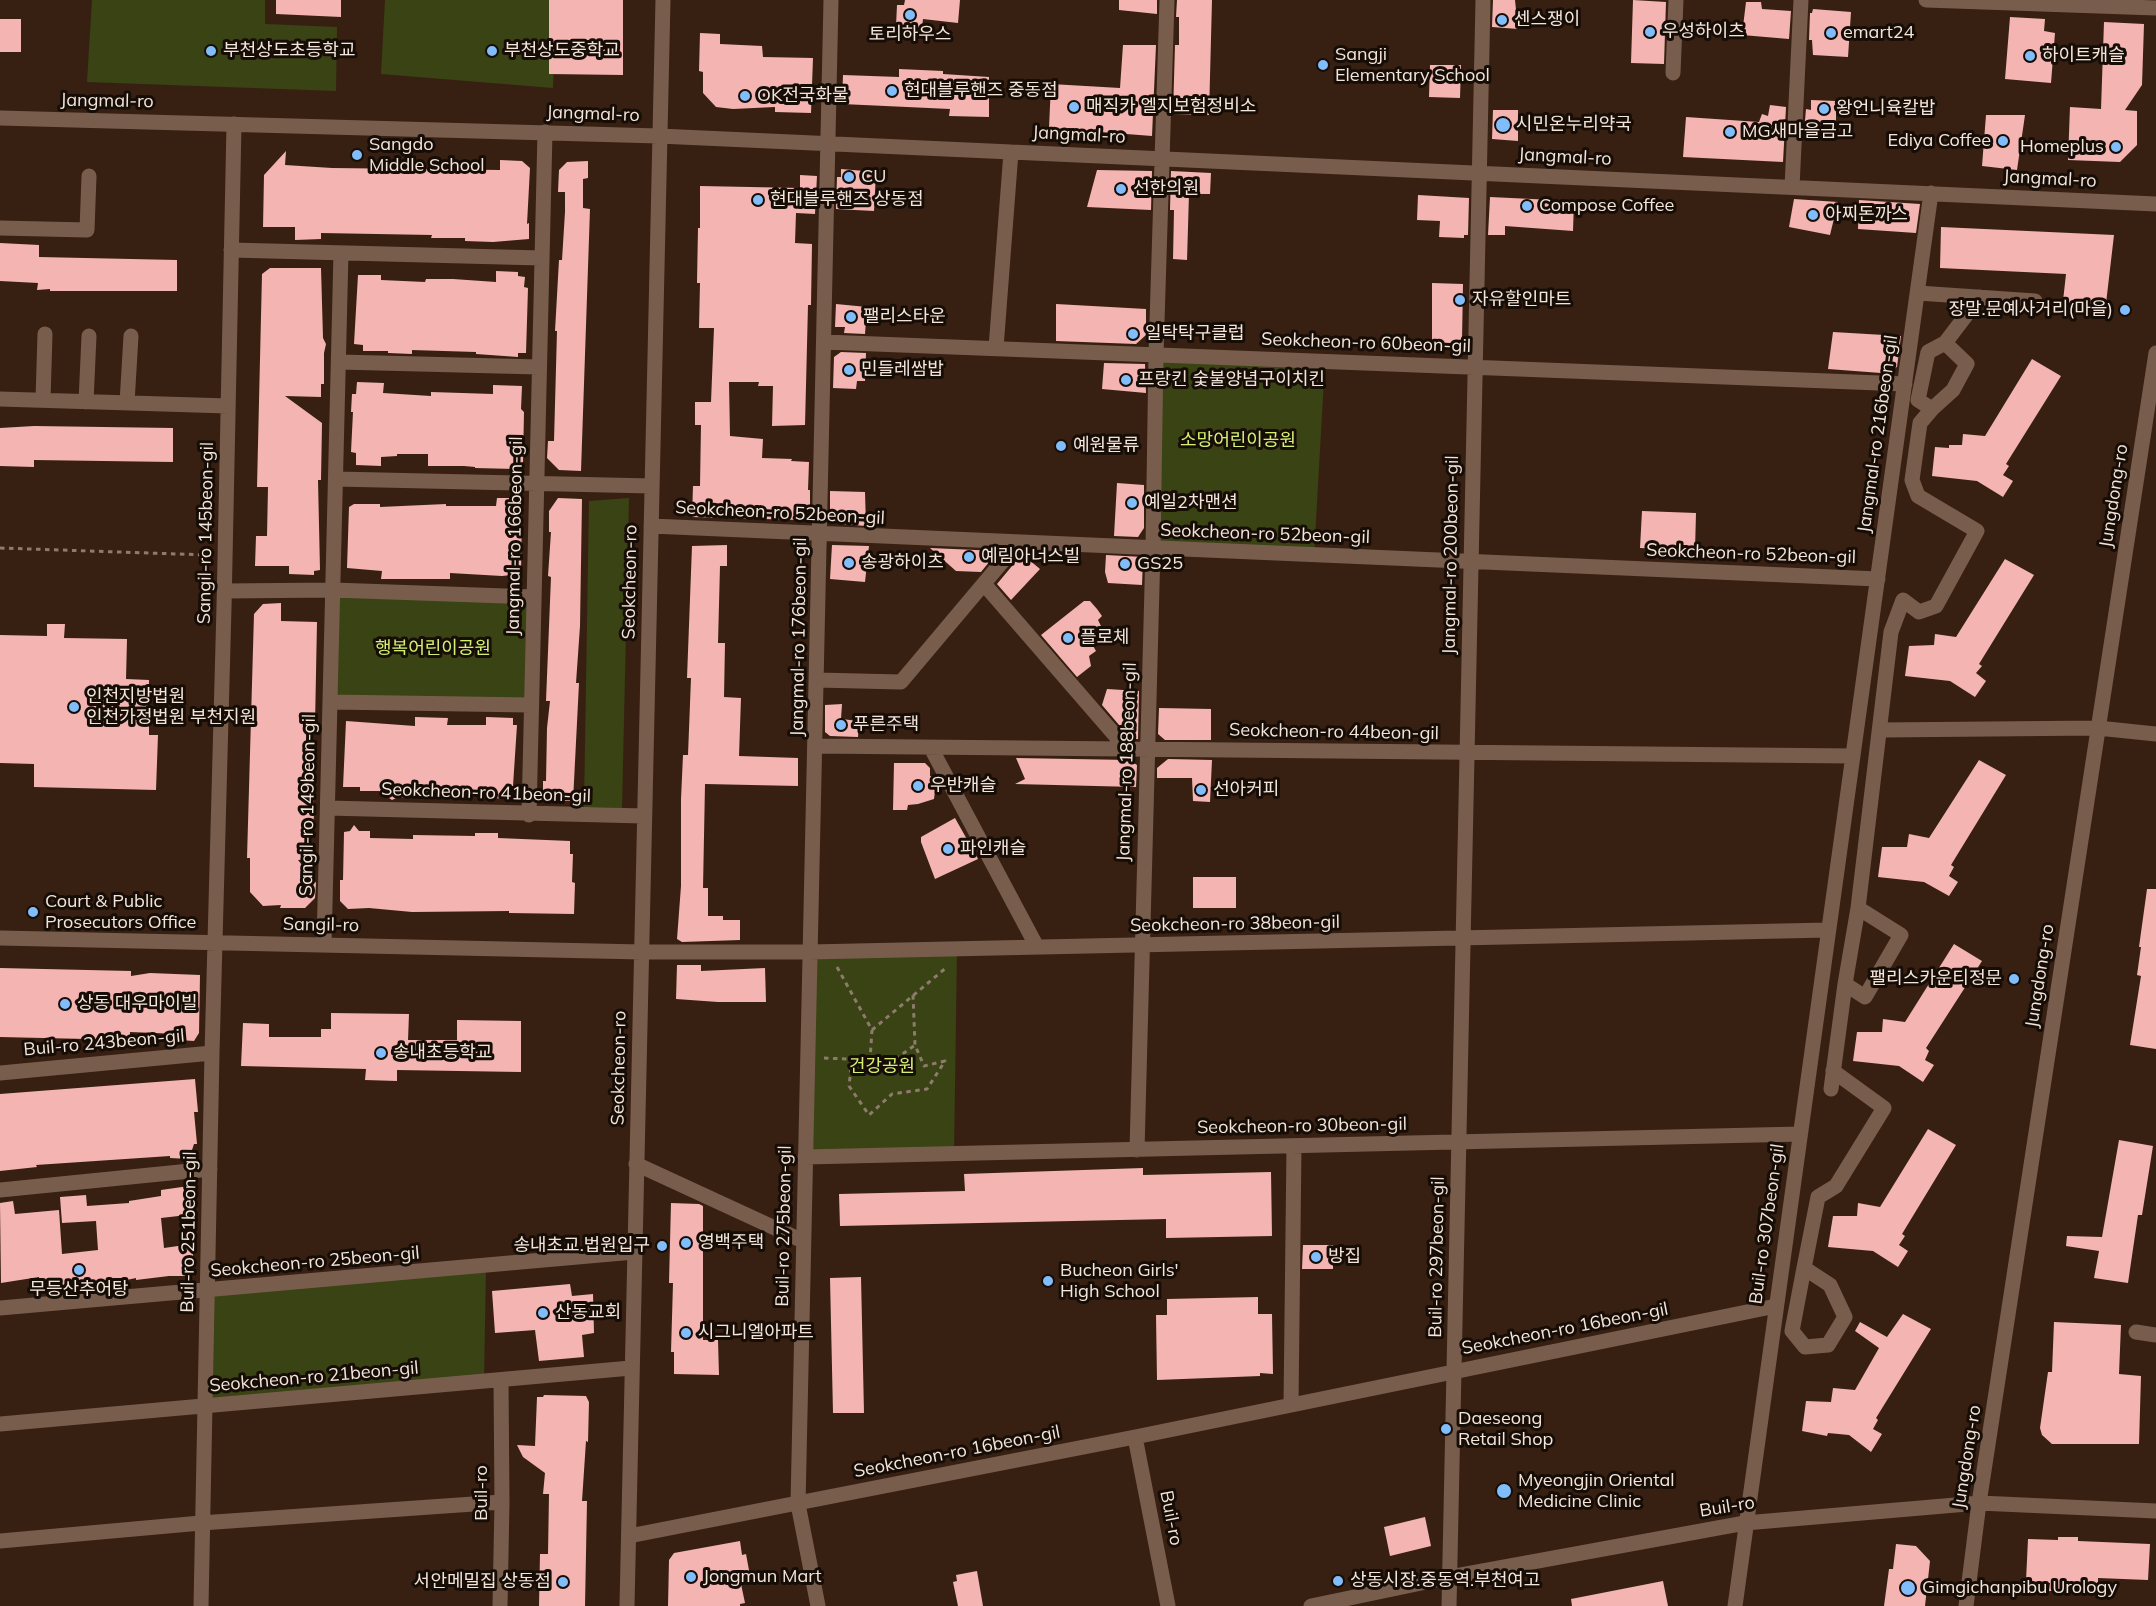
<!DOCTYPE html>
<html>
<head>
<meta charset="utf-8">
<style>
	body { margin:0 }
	canvas { display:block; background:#372011 }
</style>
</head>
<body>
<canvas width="2156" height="1606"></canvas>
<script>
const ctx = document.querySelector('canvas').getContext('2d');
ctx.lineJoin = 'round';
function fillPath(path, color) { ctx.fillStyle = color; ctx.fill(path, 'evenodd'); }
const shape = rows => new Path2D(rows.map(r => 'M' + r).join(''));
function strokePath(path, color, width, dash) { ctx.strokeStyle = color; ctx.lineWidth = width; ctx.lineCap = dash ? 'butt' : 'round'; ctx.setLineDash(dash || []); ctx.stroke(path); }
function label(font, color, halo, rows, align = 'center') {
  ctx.font = font + ' Mulish,"Noto Sans KR",sans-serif'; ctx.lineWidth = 6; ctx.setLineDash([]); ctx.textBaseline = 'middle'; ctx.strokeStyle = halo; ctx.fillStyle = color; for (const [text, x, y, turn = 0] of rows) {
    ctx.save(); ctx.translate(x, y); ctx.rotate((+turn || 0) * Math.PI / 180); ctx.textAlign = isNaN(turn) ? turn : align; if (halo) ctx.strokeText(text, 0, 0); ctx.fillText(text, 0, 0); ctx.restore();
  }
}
fillPath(shape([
	[92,0,265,0,265,24,337,27,336,91,87,82],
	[385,0,556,0,553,88,381,74],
	[1156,354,1325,361,1314,556,1153,549],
	[629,498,622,808,584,807,589,501],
	[333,590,534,597,531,705,331,702],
	[957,949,954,1154,805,1157,810,952],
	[486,1266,484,1382,205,1406,207,1291]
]), '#394313');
fillPath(shape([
	[276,0,341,0,341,17,276,14],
	[549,0,623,0,623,75,549,74],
	[905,0,960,0,958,23,923,19,922,28,896,26,897,5,904,5],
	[1119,0,1157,0,1157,14,1119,10],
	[1177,0,1212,0,1209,115,1173,114,1175,45,1179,45,1179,17,1176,17],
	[1493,0,1515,0,1518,29,1492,27],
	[1633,0,1666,2,1664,64,1631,63],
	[1746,2,1761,2,1762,9,1791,11,1789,39,1742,35],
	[1813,9,1851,12,1848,57,1813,55,1812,40,1809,40,1810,13,1812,13],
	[2010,17,2045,19,2044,31,2055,33,2051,83,2005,79],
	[0,19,21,19,21,52,0,52],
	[2104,22,2144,24,2142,85,2125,110,2137,111,2137,145,2120,162,2068,160,2070,107,2101,109],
	[700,33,720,34,720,44,762,46,763,57,813,58,811,113,775,112,775,107,733,109,716,107,703,93,703,72,699,71],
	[1123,45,1156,45,1152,136,1049,128,1051,84,1120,88],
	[1430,65,1461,65,1460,98,1429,97],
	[899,69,943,71,943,74,989,77,989,117,949,116,950,109,842,104,843,75,899,77],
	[1811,100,1836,101,1836,133,1804,132,1806,109,1811,110],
	[1770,105,1786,107,1783,162,1683,157,1686,117,1759,122,1762,114,1768,116],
	[1493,110,1518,110,1518,141,1492,139],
	[1986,115,2025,115,2017,170,1982,166],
	[286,151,285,165,332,168,500,170,500,160,522,161,530,168,527,224,529,223,529,239,493,242,465,241,465,238,431,238,432,235,321,233,321,239,295,240,295,227,263,227,264,175],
	[588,161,588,178,583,179,583,208,590,209,581,471,559,470,547,458,548,441,554,441,557,331,555,331,559,260,562,260,565,212,565,192,558,192,559,170,567,162],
	[841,169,876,172,874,211,836,209,837,177,841,177],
	[1097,170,1152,171,1151,210,1087,207],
	[1171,171,1211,173,1210,194,1189,194,1187,260,1173,259,1174,210,1170,210],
	[800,175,817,176,815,214,796,213,795,243,812,244,811,305,808,305,805,425,772,426,773,386,758,386,759,382,729,382,730,436,763,439,762,458,792,459,791,461,809,462,808,490,810,490,810,507,800,520,692,517,693,486,700,486,701,425,695,425,695,402,711,402,714,328,699,328,700,283,697,283,698,228,700,228,700,186,800,188],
	[1418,195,1469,198,1468,235,1464,235,1464,238,1439,237,1440,221,1417,220],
	[1490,197,1574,201,1573,231,1505,226,1505,235,1488,235],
	[1794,199,1838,202,1830,235,1789,227],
	[1859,200,1920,204,1916,233,1858,229],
	[1941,227,2114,235,2105,312,2062,310,2066,274,1940,268],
	[0,243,39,245,39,257,177,260,177,291,50,291,50,289,37,290,38,283,0,281],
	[270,268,321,268,323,338,326,344,324,353,324,384,321,384,321,397,285,396,322,423,321,480,318,480,320,570,314,571,314,575,289,574,289,566,255,566,256,536,267,536,268,487,257,487,262,274],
	[496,271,518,272,518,276,525,277,524,287,528,288,526,353,518,353,518,357,476,354,476,352,412,350,412,354,388,353,388,351,363,351,363,345,354,344,358,275,381,275,381,280,425,282,426,279,453,279,496,282],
	[1432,283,1463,284,1462,340,1451,350,1432,349],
	[836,304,867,307,865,334,844,333,845,327,835,327],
	[1056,304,1146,309,1146,335,1136,344,1056,341],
	[1833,332,1901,336,1897,367,1881,373,1828,369],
	[841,352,866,353,865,381,857,381,856,389,833,388,834,357],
	[2032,359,2061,376,2006,464,2009,466,2003,475,2013,481,2003,497,1977,481,1932,476,1935,447,1949,448,1949,445,1962,445,1963,434,1985,436],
	[1104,363,1145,364,1146,393,1102,389],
	[357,382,384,383,383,393,431,396,431,392,493,394,493,385,522,386,521,409,524,412,523,462,515,469,475,468,475,467,464,466,428,466,428,454,397,454,397,456,381,457,381,466,356,465,356,453,351,452,353,412,351,412,352,394,356,394],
	[34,426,173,428,173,462,34,460,34,467,0,466,0,428],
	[1117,483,1144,485,1144,528,1138,537,1114,536],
	[830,491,865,492,866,526,841,524,830,509],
	[497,498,512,498,522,506,521,573,511,573,511,575,502,576,450,573,450,579,381,579,382,571,347,568,349,507,354,504,380,504,380,507,446,504,446,506,496,506],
	[558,498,582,499,580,626,576,683,579,683,573,801,549,800,550,797,543,797,543,781,546,781,547,728,550,701,546,701,551,577,548,576,551,532,549,532,549,511],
	[1642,511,1696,513,1695,550,1640,548],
	[727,545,727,566,720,566,718,643,725,643,724,697,741,698,739,756,798,758,798,786,705,784,703,888,708,888,708,916,723,916,723,920,740,920,740,940,682,942,677,939,681,886,681,799,683,755,688,755,691,678,687,678,692,546],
	[832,545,869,546,865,582,830,579],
	[930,548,998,551,981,572,956,571],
	[1022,554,1040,569,1011,600,997,584],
	[1106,555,1143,557,1142,585,1108,583,1105,572],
	[2005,559,2034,575,1979,664,1982,666,1976,673,1986,681,1975,697,1950,681,1905,676,1909,646,1934,645,1935,634,1956,637],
	[1084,601,1090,601,1097,609,1102,616,1098,620,1101,626,1093,633,1098,640,1092,644,1096,651,1089,656,1091,666,1077,677,1041,635],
	[281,603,281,621,317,622,315,725,313,725,311,755,315,755,315,768,312,768,312,798,314,798,314,816,310,844,313,844,313,859,298,860,316,883,315,898,305,908,280,908,281,905,263,906,250,892,250,858,247,858,254,614,263,604],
	[47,624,65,624,64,638,127,639,126,679,149,680,149,735,158,735,156,790,34,787,34,764,0,763,0,635,47,636],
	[1107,689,1139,691,1138,739,1131,739,1102,705],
	[842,704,841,719,859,721,858,737,830,736,825,732,825,705],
	[1159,708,1211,709,1211,740,1165,740,1158,734],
	[415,717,448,718,447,725,486,725,486,717,513,718,513,725,517,725,513,786,507,787,507,798,483,799,483,796,449,797,409,796,409,798,398,797,392,800,379,791,360,791,360,787,343,787,346,721,415,726],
	[1016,758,1129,760,1137,765,1136,787,1015,784,1025,779],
	[1168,759,1212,760,1210,802,1193,801,1192,778,1157,778,1157,768],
	[1979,760,2006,775,1951,865,1954,867,1949,876,1958,882,1949,896,1924,882,1878,877,1882,847,1907,847,1909,834,1929,838],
	[894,763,925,763,930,768,930,776,935,777,940,790,935,791,934,799,918,804,908,805,907,810,893,810],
	[955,818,978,859,935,879,921,842,921,837],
	[354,825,359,831,370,831,370,838,413,839,413,835,475,836,475,833,498,833,498,838,570,841,570,854,573,854,572,882,575,883,574,914,509,913,509,911,412,912,369,908,348,909,340,901,340,880,343,880,344,832,350,831],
	[1193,877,1236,877,1236,908,1193,908],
	[2147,889,2156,889,2156,1049,2130,1045,2141,976,2137,975,2141,947,2139,947],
	[1954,944,1982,961,1926,1048,1929,1051,1925,1060,1934,1065,1923,1082,1899,1066,1853,1061,1857,1032,1882,1032,1883,1019,1905,1022],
	[677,965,701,965,701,971,765,968,766,1002,718,1002,676,999],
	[0,968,131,971,131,976,150,973,200,975,199,1033,194,1041,179,1040,179,1034,130,1032,130,1040,0,1037],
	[331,1013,409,1014,408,1040,457,1040,457,1020,521,1021,521,1072,397,1070,397,1081,365,1080,366,1069,241,1066,243,1023,269,1024,269,1037,321,1037,321,1029,331,1029],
	[195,1079,198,1112,194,1112,197,1144,194,1144,189,1159,170,1158,170,1156,36,1165,37,1167,0,1171,0,1094],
	[1928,1129,1956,1145,1902,1234,1905,1236,1899,1245,1908,1251,1898,1267,1873,1251,1828,1247,1833,1216,1857,1216,1858,1203,1880,1207],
	[2119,1140,2153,1146,2142,1215,2138,1215,2128,1283,2094,1278,2099,1251,2066,1246,2067,1236,2102,1237],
	[1143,1168,1143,1175,1271,1172,1272,1236,1166,1238,1166,1219,840,1226,839,1194,965,1191,964,1174],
	[189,1186,190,1198,194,1198,196,1214,161,1218,164,1248,192,1244,194,1268,186,1276,169,1276,136,1280,136,1278,103,1285,102,1281,70,1287,69,1284,40,1288,39,1277,1,1283,0,1203,13,1201,15,1214,59,1210,62,1254,98,1250,96,1221,62,1223,60,1197,86,1195,87,1206,129,1203,129,1201,161,1196,161,1190],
	[671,1203,699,1204,703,1206,703,1340,718,1340,719,1375,674,1374,674,1352,671,1352,673,1283,669,1283],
	[1303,1245,1333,1245,1333,1269,1302,1269],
	[861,1277,864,1413,833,1413,830,1278],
	[570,1284,572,1296,593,1294,594,1333,582,1335,584,1357,539,1361,535,1330,495,1333,492,1291],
	[1258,1297,1258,1314,1272,1314,1273,1374,1260,1373,1260,1376,1157,1380,1156,1315,1167,1315,1167,1299],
	[1903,1314,1931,1329,1876,1418,1878,1420,1873,1429,1882,1434,1871,1452,1849,1435,1828,1433,1827,1436,1802,1431,1806,1401,1831,1402,1833,1388,1855,1390,1879,1348,1855,1331,1860,1322,1887,1337],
	[2054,1322,2121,1325,2119,1374,2141,1376,2139,1444,2052,1444,2042,1435,2040,1428,2048,1372,2052,1372],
	[544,1395,586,1396,589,1402,588,1442,586,1441,582,1501,587,1501,585,1606,539,1606,540,1554,548,1554,549,1494,543,1494,545,1473,523,1457,517,1445,535,1446,537,1397,543,1397],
	[1425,1517,1431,1546,1390,1556,1384,1527],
	[2058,1537,2078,1537,2078,1541,2150,1544,2148,1580,2098,1578,2098,1591,2091,1590,2091,1593,2049,1591,2050,1583,2026,1581,2028,1539,2058,1540],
	[740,1541,742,1555,746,1554,751,1581,741,1584,745,1603,740,1604,740,1606,668,1606,669,1560,674,1553],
	[1896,1544,1916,1546,1930,1561,1925,1606,1884,1606,1889,1569,1893,1569],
	[977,1571,983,1606,958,1606,953,1582,957,1581,956,1575],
	[1663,1581,1668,1606,1572,1606,1571,1599]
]), '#f3b4b2');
strokePath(shape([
	[0,548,208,555],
	[837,967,872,1030,947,967],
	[871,1056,890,1063,915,1045],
	[824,1058,870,1060,872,1030],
	[852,1059,849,1086,869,1115,892,1094,927,1089,945,1061,924,1066,915,1045,913,995]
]), '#8e7b6e', 3, [4.5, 4.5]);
strokePath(shape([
	[1926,0,2156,8],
	[1673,73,1676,0],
	[0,118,659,136,2156,204],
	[1792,187,1801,0],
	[0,228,87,230,89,176],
	[231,250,541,258],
	[1918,293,2035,301],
	[824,342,1905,384],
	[1945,343,1967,364,1953,390,1932,409,1918,400,1928,352,1945,343,1980,297],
	[996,348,1011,152],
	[339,362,539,367],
	[0,399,228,406],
	[43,400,45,334],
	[86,402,89,336],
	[127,403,131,336],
	[336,479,652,486],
	[651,526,1878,579],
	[984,584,1127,749],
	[225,591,333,590,534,597],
	[817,680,901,682,1018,543],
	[331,702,531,705],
	[1880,730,2098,728,2156,734],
	[816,746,1853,756],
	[931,748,1037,947],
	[328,808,644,816],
	[529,815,545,132],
	[1858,908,1845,984,1865,997,1901,935,1858,908,1891,632,1903,600,1919,612,1936,606,1977,531,1918,496,1912,480,1920,423,1932,409],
	[0,938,642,952,810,952,1828,930],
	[324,945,341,253],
	[0,1073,212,1053],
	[1831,1089,1845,984],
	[1137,1150,1153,549,1156,354,1167,0],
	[805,1157,1800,1134],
	[636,1164,803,1241],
	[0,1190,210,1169],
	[1804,1268,1830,1285,1845,1317,1828,1345,1805,1347,1792,1331,1804,1268,1818,1197,1836,1186,1884,1108,1833,1071],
	[0,1308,634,1252],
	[2136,1332,2156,1335],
	[1291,1405,1294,1146],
	[0,1424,631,1368],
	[1135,1437,1168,1606],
	[629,1536,1135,1437,1776,1306],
	[0,1541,201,1523,502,1502],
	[201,1606,212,1053,224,607,234,124],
	[500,1606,502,1502,501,1380],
	[627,1606,663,0],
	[818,1606,798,1504,831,0],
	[1311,1606,1450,1577,1745,1523,1979,1503,2156,1511],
	[1449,1606,1483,0],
	[1735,1606,1931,193],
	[1966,1606,1979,1503,2156,353]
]), '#785d4c', 15);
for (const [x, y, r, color] of [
	[910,15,6,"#80bdfa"],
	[1502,20,6,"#80bdfa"],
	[1650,32,6,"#80bdfa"],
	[1831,33,6,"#80bdfa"],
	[211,51,6,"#80bdfa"],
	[492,51,6,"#80bdfa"],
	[2030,56,6,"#80bdfa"],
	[1323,65,6,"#80bdfa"],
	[892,91,6,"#80bdfa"],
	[745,96,6,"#80bdfa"],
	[1074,107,6,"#80bdfa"],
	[1824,109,6,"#80bdfa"],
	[1503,125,8,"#80bdfa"],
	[1730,132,6,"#80bdfa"],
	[2003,141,6,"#80bdfa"],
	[2116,147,6,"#80bdfa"],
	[357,155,6,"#80bdfa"],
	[849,177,6,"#80bdfa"],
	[1121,189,6,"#80bdfa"],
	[758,200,6,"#80bdfa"],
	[1527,206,6,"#80bdfa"],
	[1813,215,6,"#80bdfa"],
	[1460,300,6,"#80bdfa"],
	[2125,310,6,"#80bdfa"],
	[851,317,6,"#80bdfa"],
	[1133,334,6,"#80bdfa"],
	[849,370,6,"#80bdfa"],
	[1126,380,6,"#80bdfa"],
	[1061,446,6,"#80bdfa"],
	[1132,503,6,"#80bdfa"],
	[969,557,6,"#80bdfa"],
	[849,563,6,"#80bdfa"],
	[1125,564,6,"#80bdfa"],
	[1068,638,6,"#80bdfa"],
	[74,707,6,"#80bdfa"],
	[841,725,6,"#80bdfa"],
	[918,786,6,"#80bdfa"],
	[1201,790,6,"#80bdfa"],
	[948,849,6,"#80bdfa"],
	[33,912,6,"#80bdfa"],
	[2014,979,6,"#80bdfa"],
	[65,1004,6,"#80bdfa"],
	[381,1053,6,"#80bdfa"],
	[686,1243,6,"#80bdfa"],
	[662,1246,6,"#80bdfa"],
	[1316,1257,6,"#80bdfa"],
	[79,1270,6,"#80bdfa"],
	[1048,1281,6,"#80bdfa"],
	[543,1313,6,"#80bdfa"],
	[686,1333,6,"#80bdfa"],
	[1446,1429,6,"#80bdfa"],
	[1504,1491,8,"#80bdfa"],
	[691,1577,6,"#80bdfa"],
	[1338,1581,6,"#80bdfa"],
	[563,1582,6,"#80bdfa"],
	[1908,1588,8,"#80bdfa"]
]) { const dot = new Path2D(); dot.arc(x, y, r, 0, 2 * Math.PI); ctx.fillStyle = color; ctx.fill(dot); strokePath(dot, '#170d07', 2); }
label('18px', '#f4e5db', '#170d07', [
	["센스쟁이",1514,20],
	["우성하이츠",1662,32],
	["emart24",1843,33],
	["토리하우스",910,35,"center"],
	["부천상도초등학교",223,51],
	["부천상도중학교",504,51],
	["Sangji",1335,55],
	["Elementary School",1335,76],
	["하이트캐슬",2042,56],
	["현대블루핸즈 중동점",904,91],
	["OK전국화물",757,96],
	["매직카 엘지보험정비소",1086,107],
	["왕언니육칼밥",1836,109],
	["시민온누리약국",1516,125],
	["MG새마을금고",1742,132],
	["Ediya Coffee",1991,141,"right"],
	["Sangdo",369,145],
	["Middle School",369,166],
	["Homeplus",2104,147,"right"],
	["CU",861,177],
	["선한의원",1133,189],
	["현대블루핸즈 상동점",770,200],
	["Compose Coffee",1539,206],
	["아찌돈까스",1825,215],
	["자유할인마트",1472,300],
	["장말.문예사거리(마을)",2113,310,"right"],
	["팰리스타운",863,317],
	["일탁탁구클럽",1145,334],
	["민들레쌈밥",861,370],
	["프랑킨 숯불양념구이치킨",1138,380],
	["예원물류",1073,446],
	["예일2차맨션",1144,503],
	["예림아너스빌",981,557],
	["송광하이츠",861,563],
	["GS25",1137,564],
	["플로체",1080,638],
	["인천지방법원",86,697],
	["인천가정법원 부천지원",86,718],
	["푸른주택",853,725],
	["우반캐슬",930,786],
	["선아커피",1213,790],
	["파인캐슬",960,849],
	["Court & Public",45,902],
	["Prosecutors Office",45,923],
	["팰리스카운티정문",2002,979,"right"],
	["상동 대우마이빌",77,1004],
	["송내초등학교",393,1053],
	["영백주택",698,1243],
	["송내초교.법원입구",650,1246,"right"],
	["방집",1328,1257],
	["Bucheon Girls'",1060,1271],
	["High School",1060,1292],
	["무등산추어탕",79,1290,"center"],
	["산동교회",555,1313],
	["시그니엘아파트",698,1333],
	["Daeseong",1458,1419],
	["Retail Shop",1458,1440],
	["Myeongjin Oriental",1518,1481],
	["Medicine Clinic",1518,1502],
	["Jongmun Mart",703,1577],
	["상동시장.중동역.부천여고",1350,1581],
	["서안메밀집 상동점",551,1582,"right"],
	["Gimgichanpibu Urology",1922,1588]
], 'left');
label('18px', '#f4e5db', '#170d07', [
	["Jangmal-ro",107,101,1],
	["Jangmal-ro",593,114,2],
	["Jangmal-ro",1079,135,3],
	["Jangmal-ro",1565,157,3],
	["Jangmal-ro",2050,179,3],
	["Seokcheon-ro 60beon-gil",1366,343,2],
	["Jangmal-ro 216beon-gil",1878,434,-82],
	["Jungdong-ro",2114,496,-81],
	["Seokcheon-ro 52beon-gil",780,513,3],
	["Sangil-ro 145beon-gil",206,533,-89],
	["Seokcheon-ro 52beon-gil",1265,534,2],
	["Jangmal-ro 166beon-gil",515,536,-89],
	["Seokcheon-ro 52beon-gil",1751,554,2],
	["Jangmal-ro 200beon-gil",1451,555,-89],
	["Seokcheon-ro",630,582,-89],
	["Jangmal-ro 176beon-gil",799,637,-89],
	["Seokcheon-ro 44beon-gil",1334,732,1],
	["Jangmal-ro 188beon-gil",1127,762,-88],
	["Seokcheon-ro 41beon-gil",486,793,2],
	["Sangil-ro 149beon-gil",308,805,-89],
	["Seokcheon-ro 38beon-gil",1235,924,-1],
	["Sangil-ro",321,925,1],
	["Jungdong-ro",2040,976,-81],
	["Buil-ro 243beon-gil",104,1043,-5],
	["Seokcheon-ro",619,1068,-89],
	["Seokcheon-ro 30beon-gil",1302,1126,-1],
	["Buil-ro 307beon-gil",1767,1224,-82],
	["Buil-ro 275beon-gil",784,1226,-89],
	["Buil-ro 251beon-gil",189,1232,-89],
	["Buil-ro 297beon-gil",1437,1257,-89],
	["Seokcheon-ro 25beon-gil",315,1262,-5],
	["Seokcheon-ro 16beon-gil",1565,1329,-11],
	["Seokcheon-ro 21beon-gil",314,1377,-5],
	["Seokcheon-ro 16beon-gil",957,1452,-11],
	["Jungdong-ro",1967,1457,-81],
	["Buil-ro",482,1493,-90],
	["Buil-ro",1727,1507,-9],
	["Buil-ro",1171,1518,79]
]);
label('18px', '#d4f074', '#170d07', [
	["소망어린이공원",1238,441],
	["행복어린이공원",433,649],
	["건강공원",882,1067]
]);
</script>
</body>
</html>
